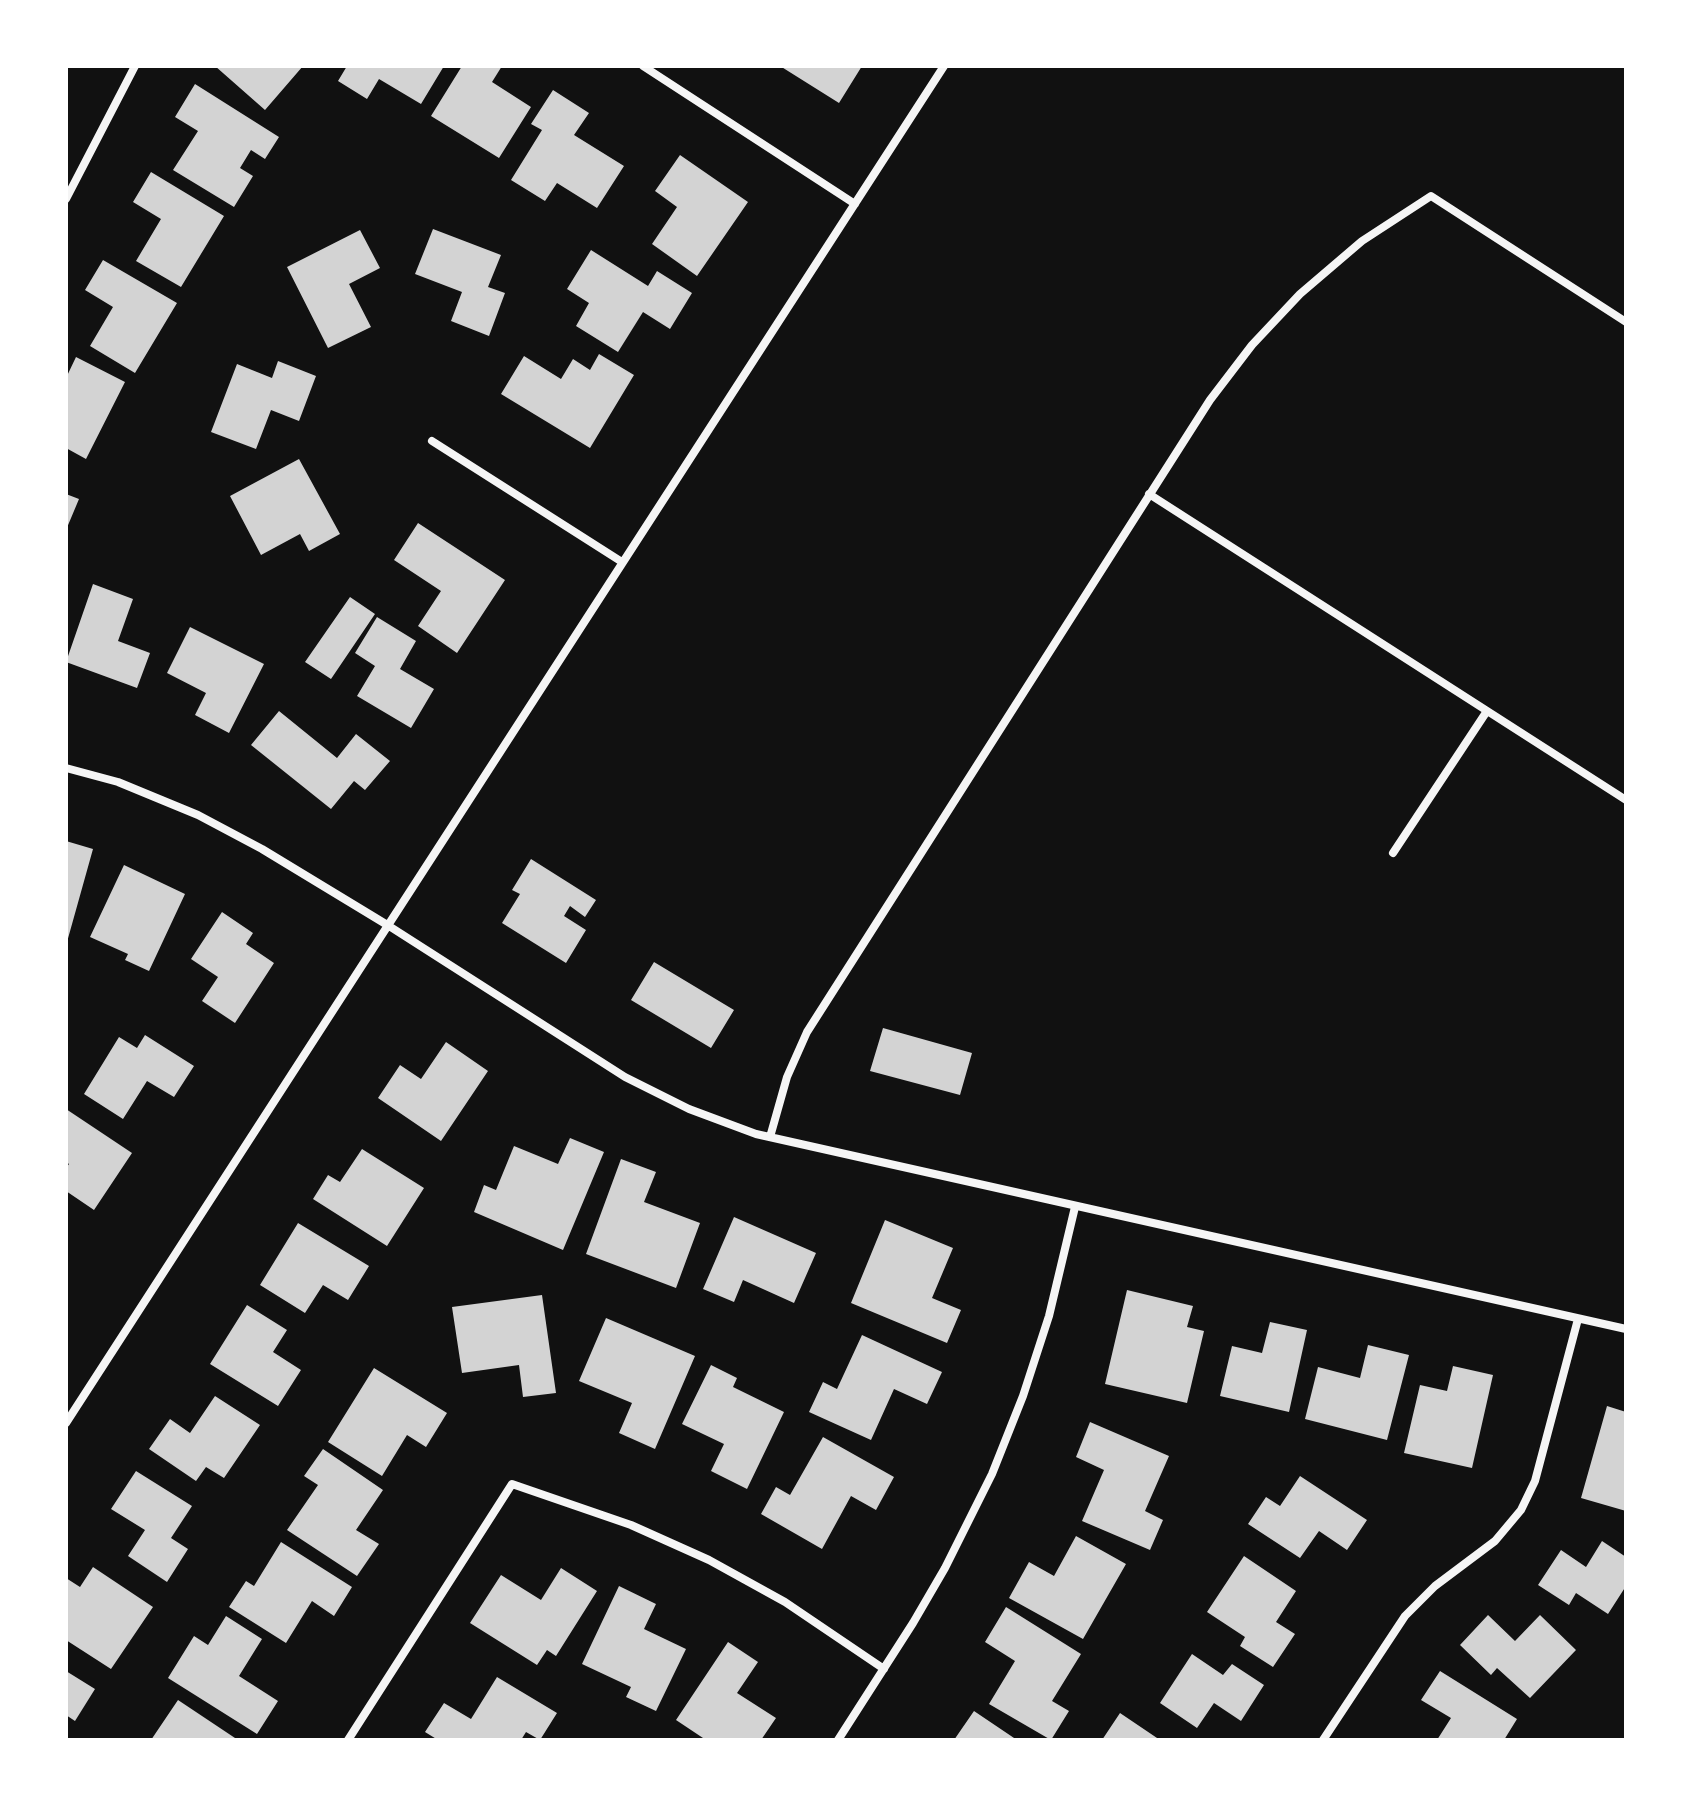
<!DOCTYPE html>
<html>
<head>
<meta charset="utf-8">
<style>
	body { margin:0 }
	#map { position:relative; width:1692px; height:1806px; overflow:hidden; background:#111; font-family:"Exo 2",sans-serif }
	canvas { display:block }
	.frame { position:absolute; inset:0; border:68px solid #fff; pointer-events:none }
</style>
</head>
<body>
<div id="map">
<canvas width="1692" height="1806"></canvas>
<div class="frame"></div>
</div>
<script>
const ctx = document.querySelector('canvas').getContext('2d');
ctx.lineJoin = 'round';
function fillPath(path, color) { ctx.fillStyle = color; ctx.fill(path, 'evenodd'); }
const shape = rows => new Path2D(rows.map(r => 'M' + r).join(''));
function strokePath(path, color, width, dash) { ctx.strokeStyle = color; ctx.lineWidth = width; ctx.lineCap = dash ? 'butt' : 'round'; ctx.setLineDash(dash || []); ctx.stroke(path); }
fillPath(shape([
	[215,66,303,66,265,110],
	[347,66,444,66,421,104,379,79,367,99,338,81],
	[462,66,502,66,492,82,531,107,499,158,431,116],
	[780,66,862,66,839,103],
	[195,84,279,137,265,159,251,150,240,168,253,176,234,207,173,170,198,131,175,117],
	[553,90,589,113,574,135,624,166,597,208,557,183,545,201,511,180,542,130,531,124],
	[680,155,748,202,697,276,652,244,677,207,655,191],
	[151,172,224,216,181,287,136,261,161,219,133,202],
	[433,229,501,255,488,287,505,293,489,336,451,321,462,292,415,274],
	[360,230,380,268,349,284,371,327,328,348,287,267],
	[591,250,648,286,657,271,692,293,670,329,643,312,618,352,576,326,589,303,567,289],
	[103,260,177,303,135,373,90,346,113,307,85,290],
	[599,354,634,375,590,448,501,394,524,356,561,379,573,359,590,370],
	[76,357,125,382,86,459,66,448,66,378],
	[278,361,316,376,299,421,271,410,256,449,211,432,237,364,272,378],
	[299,459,340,534,309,551,300,534,261,555,230,496],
	[66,494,79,499,66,530],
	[418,523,505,580,457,653,418,626,441,591,394,560],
	[93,584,133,599,118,641,150,653,137,688,66,662],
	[350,597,375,614,331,679,305,662],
	[377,617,416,641,400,669,434,689,411,728,357,696,375,666,355,653],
	[190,627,264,664,229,733,195,715,206,693,167,673],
	[279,711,337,758,356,734,390,761,365,790,354,781,331,809,251,745],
	[66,841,93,849,67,942,66,942],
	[531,859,596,900,585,917,570,906,564,916,586,930,566,963,502,923,520,894,512,890],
	[124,865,185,894,149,971,125,960,128,954,90,937],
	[222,912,253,933,246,944,274,963,235,1023,202,1001,218,977,191,959],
	[654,962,734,1010,711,1048,631,1000],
	[883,1028,972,1053,960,1095,870,1071],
	[145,1035,194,1066,174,1097,147,1081,123,1119,84,1094,119,1037,137,1048],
	[446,1042,488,1071,441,1141,378,1098,400,1065,421,1079],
	[66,1109,132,1153,94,1210,66,1191,66,1168,69,1164,66,1162],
	[570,1138,604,1152,563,1250,474,1212,484,1185,496,1190,514,1146,558,1164],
	[362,1149,424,1188,387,1246,313,1199,328,1175,340,1182],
	[621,1159,656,1172,644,1202,700,1223,676,1288,586,1254],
	[734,1217,816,1253,794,1303,743,1280,734,1302,703,1289],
	[885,1220,953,1248,932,1298,961,1310,947,1343,851,1303],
	[298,1223,369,1266,348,1300,323,1285,305,1313,260,1285],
	[1127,1290,1193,1306,1187,1327,1204,1331,1187,1403,1105,1384],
	[542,1295,556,1393,523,1397,519,1365,462,1373,452,1307],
	[247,1305,287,1330,273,1352,301,1370,278,1406,210,1364],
	[606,1318,695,1356,655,1449,619,1433,632,1403,579,1381],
	[1270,1322,1307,1330,1289,1412,1220,1396,1232,1346,1262,1353],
	[862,1335,942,1372,927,1404,894,1389,871,1440,809,1412,823,1382,837,1389],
	[1368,1345,1409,1355,1387,1440,1305,1419,1318,1367,1360,1378],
	[711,1365,737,1378,733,1387,784,1412,747,1489,711,1471,724,1444,682,1424],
	[1453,1366,1493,1375,1472,1468,1404,1453,1420,1385,1447,1391],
	[374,1368,447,1413,426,1447,407,1435,382,1476,328,1442],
	[215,1396,260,1425,224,1478,206,1467,196,1481,149,1449,170,1419,190,1433],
	[1607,1406,1626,1412,1626,1511,1581,1498],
	[1090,1422,1169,1456,1145,1511,1163,1520,1150,1550,1082,1521,1104,1470,1076,1457],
	[823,1437,894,1477,876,1510,851,1496,822,1549,761,1514,776,1487,790,1495],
	[323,1449,383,1490,356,1530,379,1544,357,1576,287,1530,318,1485,304,1476],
	[136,1471,192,1506,171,1538,188,1549,167,1582,128,1556,145,1530,111,1509],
	[1300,1476,1367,1520,1347,1550,1319,1531,1300,1558,1248,1524,1266,1497,1280,1506],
	[1076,1536,1126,1564,1083,1639,1009,1598,1029,1562,1054,1576],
	[1602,1541,1626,1557,1626,1586,1608,1614,1576,1593,1569,1605,1538,1585,1561,1550,1586,1567],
	[281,1542,352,1587,334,1616,312,1601,286,1643,229,1607,246,1581,254,1586],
	[1244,1556,1296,1591,1276,1622,1295,1634,1273,1667,1240,1646,1245,1637,1207,1612],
	[93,1567,153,1607,111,1669,66,1640,66,1578,80,1587],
	[561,1568,597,1591,556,1656,547,1650,537,1665,470,1623,501,1575,541,1600],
	[619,1586,656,1604,644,1629,686,1649,656,1711,626,1697,631,1687,582,1664],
	[1006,1607,1081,1654,1052,1701,1069,1711,1051,1740,989,1704,1015,1661,985,1642],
	[1488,1615,1515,1641,1540,1615,1576,1650,1530,1698,1497,1668,1491,1675,1460,1645],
	[226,1616,262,1639,239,1676,278,1701,257,1734,168,1678,194,1636,208,1645],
	[728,1642,758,1662,737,1693,776,1718,761,1740,706,1740,676,1720],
	[1192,1654,1223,1675,1232,1664,1264,1685,1241,1721,1214,1703,1197,1728,1160,1703],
	[66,1671,95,1689,75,1721,66,1715],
	[1440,1671,1517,1719,1504,1740,1437,1740,1451,1718,1421,1700],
	[497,1677,557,1713,540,1740,526,1732,521,1740,438,1740,425,1732,444,1703,471,1719],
	[178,1700,238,1740,151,1740],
	[974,1711,1017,1740,954,1740],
	[1120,1713,1160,1740,1102,1740]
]), '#d3d3d3');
strokePath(shape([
	[643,66,855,204],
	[66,199,135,66],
	[432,441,622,562],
	[1149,494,1626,800],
	[66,768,118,782,198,815,262,849,389,926,625,1077,689,1109,756,1134,1626,1329],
	[1393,853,1487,711],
	[770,1137,787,1077,807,1032,1210,400,1252,345,1300,294,1362,241,1431,196,1626,322],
	[66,1423,944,66],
	[348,1740,512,1484,631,1525,709,1560,785,1602,884,1669],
	[838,1740,913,1623,945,1568,992,1474,1023,1396,1049,1316,1075,1207],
	[1323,1740,1405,1616,1435,1586,1495,1541,1521,1510,1535,1481,1578,1319]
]), '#f5f5f5', 8);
</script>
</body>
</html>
